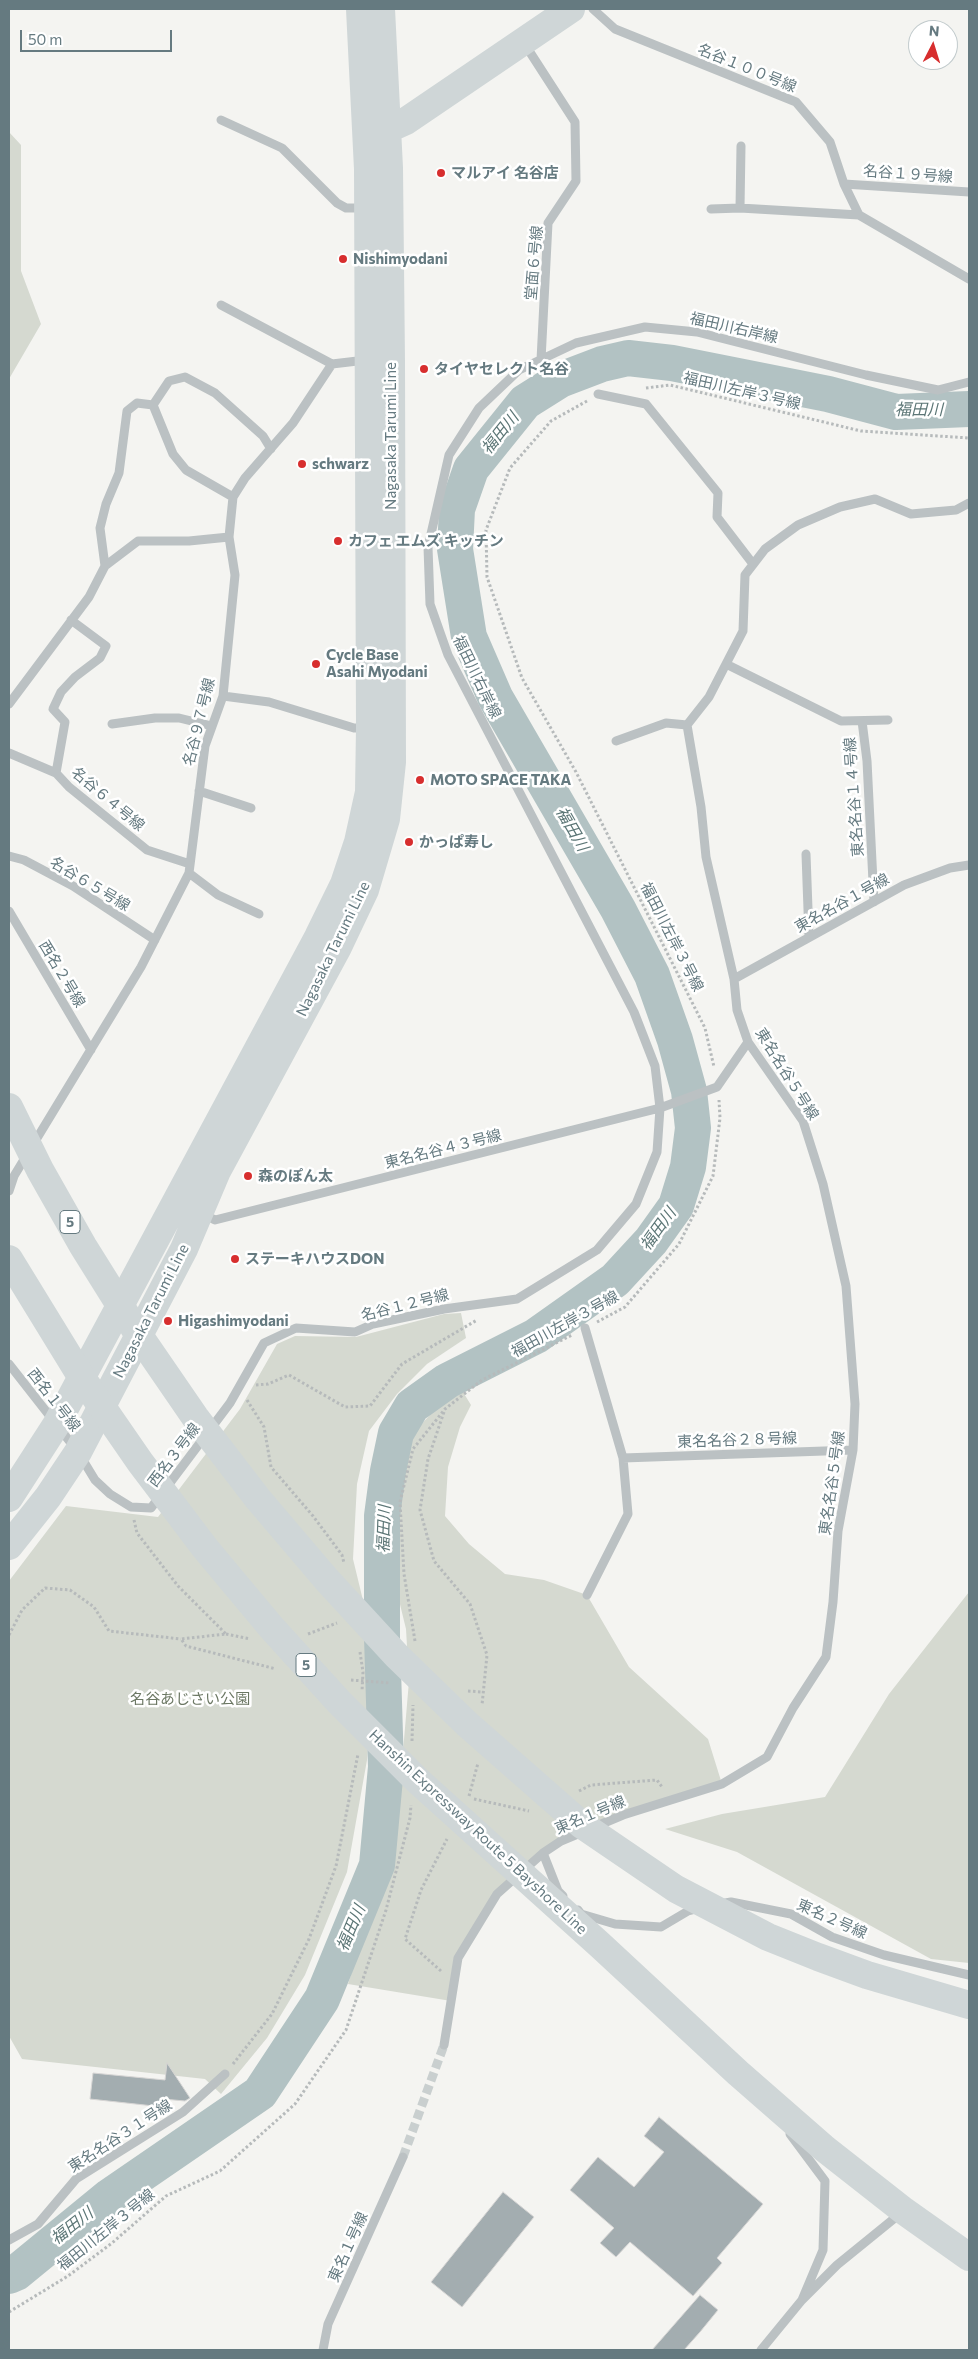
<!DOCTYPE html>
<html>
<head>
<meta charset="utf-8">
<style>
	body { margin:0 }
	#map { position:relative; width:978px; height:2359px; overflow:hidden; background:#f4f4f1; font-family:Commissioner,sans-serif }
	canvas { display:block }
	.frame { position:absolute; inset:0; border:10px solid #657a80; pointer-events:none }
	.north { position:absolute; left:908px; top:20px; width:50px; height:50px; box-sizing:border-box; background:#fff; border:1px solid #c1cacc; border-radius:50%; rotate:5deg; font-size:14px; font-weight:700; line-height:20px; text-align:center; color:#657a80 }
	.north::after { content:''; display:block; margin:auto; width:18px; height:22px; background:#d72e2e; clip-path:polygon(50% 0,100% 100%,50% 72%,0 100%) }
	.scale { position:absolute; left:20px; top:30px; width:152px; height:22px; box-sizing:border-box; border:2px solid #657a80; border-top:0; padding-left:6px; font-size:15px; line-height:18px; white-space:nowrap; color:#657a80; -webkit-text-stroke:4px #fff; paint-order:stroke }
</style>
</head>
<body>
<div id="map">
<canvas width="978" height="2359"></canvas>
<div class="frame"></div>
<div class="north">N</div>
<div class="scale">50 m</div>
</div>
<script>
const ctx = document.querySelector('canvas').getContext('2d');
ctx.lineJoin = 'round';
function fillPath(path, color) { ctx.fillStyle = color; ctx.fill(path, 'evenodd'); }
const shape = rows => new Path2D(rows.map(r => 'M' + r).join(''));
function strokePath(path, color, width, dash) { ctx.strokeStyle = color; ctx.lineWidth = width; ctx.lineCap = dash ? 'butt' : 'round'; ctx.setLineDash(dash || []); ctx.stroke(path); }
function label(font, color, halo, rows, align = 'center') {
  ctx.font = font + ' Commissioner,"Noto Sans JP",sans-serif'; ctx.lineWidth = 5; ctx.setLineDash([]); ctx.textBaseline = 'middle'; ctx.strokeStyle = halo; ctx.fillStyle = color; for (const [text, x, y, turn = 0] of rows) {
    ctx.save(); ctx.translate(x, y); ctx.rotate((+turn || 0) * Math.PI / 180); ctx.textAlign = isNaN(turn) ? turn : align; if (halo) ctx.strokeText(text, 0, 0); ctx.fillText(text, 0, 0); ctx.restore();
  }
}
fillPath(shape([
	[9,132,21,145,21,271,41,324,9,379],
	[461,1313,466,1338,427,1364,397,1394,369,1431,357,1484,353,1559,368,1621,372,1691,367,1760,347,1872,305,1975,267,2038,221,2094,205,2079,22,2059,9,2036,9,1581,66,1506,158,1517,240,1409,277,1344,295,1336,356,1337,444,1314],
	[458,1384,471,1405,460,1427,448,1467,445,1516,469,1544,505,1574,544,1580,587,1595,629,1667,708,1739,722,1784,561,1841,497,1894,458,1958,451,2001,348,1984,392,1846,398,1810,409,1681,406,1629,397,1592,393,1525,395,1474,407,1440],
	[969,1592,969,1963,931,1959,737,1852,665,1829,722,1814,825,1797,889,1694]
]), '#d5d9d0');
strokePath(shape([
	[9,2276,16,2273,110,2196,260,2093,322,1999,377,1865,386,1767,382,1637,382,1516,388,1471,396,1433,412,1406,447,1381,536,1336,615,1280,651,1241,676,1206,688,1167,693,1128,689,1091,675,1040,652,975,618,909,495,697,469,637,455,549,457,509,471,469,525,402,560,380,602,364,628,358,672,363,828,394,896,412,969,409]
]), '#b2c2c3', 36);
const building = shape([
	[167,2063,190,2098,185,2101,163,2099,163,2107,90,2099,93,2073,165,2080,167,2063],
	[659,2117,763,2204,717,2258,722,2263,693,2296,630,2242,616,2257,600,2243,614,2228,570,2190,598,2157,634,2187,664,2152,644,2136,659,2117],
	[503,2192,534,2217,462,2307,431,2282,503,2192],
	[700,2295,718,2310,700,2332,684,2350,652,2350,700,2295]
]);
fillPath(building, '#a3adb0');
strokePath(building, '#d6d5d4', 1);
strokePath(shape([
	[403,2157,444,2045]
]), '#c9cfcf', 9, [9, 4.5]);
strokePath(shape([
	[646,388,670,385,861,431,969,438],
	[587,401,551,421,510,468,486,530,487,577,522,678,576,772,705,1028,714,1067],
	[597,1322,625,1307,679,1244,713,1176,720,1118,719,1100],
	[256,1385,268,1384,289,1375,345,1407,370,1406,402,1364,477,1320],
	[247,1400,264,1427,271,1467,313,1516,342,1555,344,1563],
	[444,1412,428,1459,420,1510,434,1561,470,1604,487,1655,482,1705],
	[134,1520,137,1533,178,1586,226,1634,181,1639,186,1646,276,1669],
	[226,1634,250,1639],
	[308,1634,337,1623],
	[9,1635,22,1610,45,1588,70,1590,94,1607,109,1631,181,1639],
	[415,1641,404,1574,400,1502,413,1449,445,1409,482,1380,572,1335],
	[360,1652,363,1672,362,1691],
	[351,1680,390,1683],
	[468,1691,482,1692],
	[412,1741,413,1705],
	[579,1791,591,1785,657,1780,662,1787],
	[469,1796,478,1763],
	[474,1799,529,1811],
	[441,1971,405,1939,421,1890,447,1839],
	[233,2064,272,2014,309,1939,336,1866,358,1754],
	[9,2312,68,2276,112,2243,166,2196,220,2171,295,2104,346,2030,386,1910,410,1818,411,1805]
]), '#b6babb', 3, [2.5, 2.5]);
strokePath(shape([
	[593,9,615,29,796,102,830,142,844,184,859,215,969,279],
	[524,43,575,122,576,181,548,223,541,360],
	[221,120,282,148,337,203,346,208,365,208],
	[844,184,969,192],
	[740,208,741,146],
	[711,209,740,208,859,215],
	[221,305,332,364],
	[598,394,646,404,718,493,717,517,753,564],
	[153,405,169,381,185,377,215,393,263,436,271,449],
	[153,405,173,454,186,470,233,497],
	[105,566,100,528,106,504,119,473,127,411,137,403,153,405],
	[726,664,841,721,888,720],
	[223,696,269,702,354,728,366,728],
	[9,704,89,597,105,566,138,541,189,541,229,537],
	[862,721,867,761,874,902],
	[112,724,155,718,179,718,212,726],
	[616,741,666,723,687,725],
	[9,753,56,773,69,787,147,850,190,864],
	[56,773,65,722,53,709,61,692,75,677,100,658,106,646,71,620],
	[199,791,251,808],
	[806,854,809,937],
	[9,856,24,860,73,886,155,940],
	[189,873,218,895,259,914],
	[9,911,91,1050],
	[734,979,904,885,950,868,969,865],
	[9,1191,14,1176,141,967,189,873,205,746,223,696,235,575,229,537,233,497,245,478,293,423,332,364,366,360],
	[203,1214,215,1220,660,1108,717,1087,748,1042],
	[585,1328,623,1458,628,1514,587,1595],
	[9,1364,78,1452,95,1480,110,1494,131,1507,151,1508,230,1403,264,1343,296,1328,355,1332,373,1324,444,1309,517,1299,597,1250,636,1204,657,1152,660,1108,655,1066,634,1012,448,655,430,604,428,547,449,455,479,408,519,370,576,343,645,327,697,332,866,375,938,390,969,382],
	[623,1458,853,1450],
	[543,1853,558,1891,563,1896],
	[720,1904,731,1902,791,1914,832,1937,884,1955,969,1975],
	[578,1910,581,1914,615,1924,661,1927,688,1911,700,1908],
	[444,2045,458,1958,497,1894,543,1853,561,1841,623,1815,722,1784,767,1757,793,1708,826,1657,833,1602,838,1531,853,1450,855,1404,846,1286,823,1184,803,1121,748,1042,737,1010,734,979,706,857,701,807,687,725,709,697,743,631,745,575,765,549,798,525,840,507,875,499,911,514,956,510,969,503],
	[790,2134,825,2181,823,2250,802,2300],
	[9,2240,38,2224,76,2179,183,2112,225,2074],
	[323,2350,328,2324,403,2157],
	[761,2350,802,2300,837,2265,901,2213]
]), '#bbc1c3', 9);
strokePath(shape([
	[369,132,386,130,406,121,571,9],
	[9,1498,56,1425,318,937,344,884,358,842,369,792,370,728,368,169,360,9],
	[9,1546,48,1497,78,1452,184,1249,217,1171,338,947,365,890,386,819,392,762,391,362,389,168,381,9]
]), '#cfd6d7', 28);
strokePath(shape([
	[9,1107,40,1170,83,1246,138,1334,195,1417,258,1499,327,1580,397,1656,467,1724,582,1825,676,1889,768,1937,818,1957,867,1975,969,2005],
	[9,1259,82,1378,140,1462,205,1548,271,1627,339,1702,417,1780,600,1945,738,2073,825,2149,904,2211,969,2257]
]), '#cfd6d7', 28);
for (const [x, y, r, color] of [
	[441,173,5,"#d72e2e"],
	[343,259,5,"#d72e2e"],
	[424,369,5,"#d72e2e"],
	[302,464,5,"#d72e2e"],
	[338,541,5,"#d72e2e"],
	[316,664,5,"#d72e2e"],
	[420,780,5,"#d72e2e"],
	[409,842,5,"#d72e2e"],
	[248,1176,5,"#d72e2e"],
	[235,1259,5,"#d72e2e"],
	[168,1321,5,"#d72e2e"]
]) { const dot = new Path2D(); dot.arc(x, y, r, 0, 2 * Math.PI); ctx.fillStyle = color; ctx.fill(dot); strokePath(dot, '#fff', 2); }
for (const [x, y, w] of [
	[70,1222,20],
	[306,1665,20]
]) { const box = new Path2D(); box.roundRect(x - w / 2, y - 11.5, w, 23, 4); ctx.fillStyle = '#fff'; ctx.fill(box); strokePath(box, '#657a80', 1); }
label('bold 14px', '#657a80', null, [
	["5",70,1222],
	["5",306,1665]
]);
label('15px', '#657a80', '#fff', [
	["名谷１００号線",747,68,22],
	["名谷１９号線",908,174,4],
	["堂面６号線",534,263,-85],
	["福田川右岸線",734,328,13],
	["福田川左岸３号線",742,391,13],
	["Nagasaka Tarumi Line",391,436,-90],
	["福田川右岸線",477,677,64],
	["名谷９７号線",199,722,-76],
	["東名名谷１４号線",854,797,-94],
	["名谷６４号線",108,799,40],
	["名谷６５号線",90,884,31],
	["東名名谷１号線",842,903,-29],
	["福田川左岸３号線",672,937,63],
	["Nagasaka Tarumi Line",333,949,-64],
	["西名２号線",62,974,59],
	["東名名谷５号線",787,1074,58],
	["東名名谷４３号線",443,1149,-14],
	["名谷１２号線",405,1305,-14],
	["Nagasaka Tarumi Line",151,1311,-63],
	["福田川左岸３号線",565,1324,-29],
	["西名１号線",54,1400,52],
	["東名名谷２８号線",737,1440,-2],
	["西名３号線",174,1455,-53],
	["東名名谷５号線",832,1483,-82],
	["東名１号線",590,1815,-23],
	["Hanshin Expressway Route 5 Bayshore Line",478,1832,43],
	["東名２号線",832,1919,24],
	["東名名谷３１号線",120,2136,-33],
	["福田川左岸３号線",106,2230,-39],
	["東名１号線",348,2247,-66]
]);
label('bold 15px', '#657a80', '#fff', [
	["マルアイ 名谷店",451,173],
	["Nishimyodani",353,259],
	["タイヤセレクト名谷",434,369],
	["schwarz",312,464],
	["カフェ エムズ キッチン",348,541],
	["Cycle Base",326,655],
	["Asahi Myodani",326,672],
	["MOTO SPACE TAKA",430,780],
	["かっぱ寿し",419,842],
	["森のぽん太",258,1176],
	["ステーキハウスDON",245,1259],
	["Higashimyodani",178,1321]
], 'left');
label('15px', '#6c7864', '#fff', [
	["名谷あじさい公園",190,1699]
]);
label('italic 16px', '#5c7676', '#fff', [
	["福田川",919,410],
	["福田川",500,433,-51],
	["福田川",572,829,60],
	["福田川",658,1229,-54],
	["福田川",384,1529,-88],
	["福田川",351,1928,-67],
	["福田川",72,2226,-38]
]);
</script>
</body>
</html>
